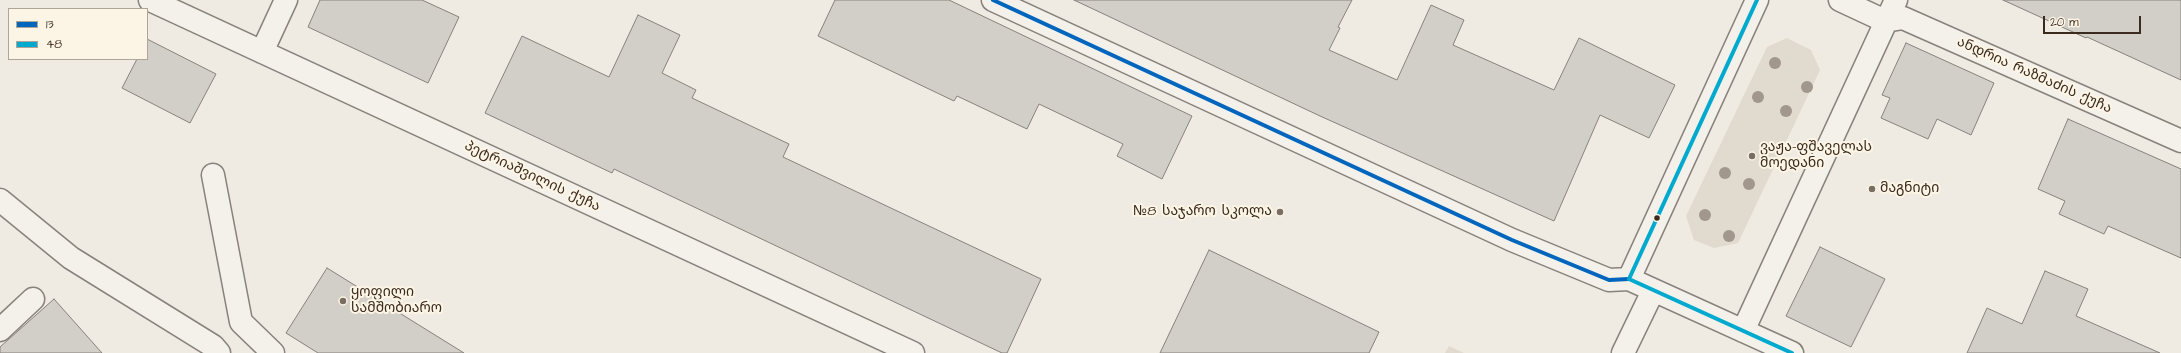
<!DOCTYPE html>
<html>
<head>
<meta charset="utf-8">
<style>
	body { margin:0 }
	#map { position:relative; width:2181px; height:353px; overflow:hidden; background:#efebe2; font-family:"Architects Daughter",sans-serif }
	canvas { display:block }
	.legend { position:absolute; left:8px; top:8px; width:140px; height:52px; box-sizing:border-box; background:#fcf5e5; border:1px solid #afa495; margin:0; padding:5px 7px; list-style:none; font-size:12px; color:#3b2a1e }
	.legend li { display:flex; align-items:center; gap:8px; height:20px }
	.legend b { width:20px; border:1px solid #afa495 }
	.scale { position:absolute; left:2043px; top:16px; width:98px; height:18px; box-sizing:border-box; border:2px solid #3b2a1e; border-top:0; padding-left:5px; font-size:12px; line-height:14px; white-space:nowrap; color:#3b2a1e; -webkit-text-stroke:3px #fcf5e5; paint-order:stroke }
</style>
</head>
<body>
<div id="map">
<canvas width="2181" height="353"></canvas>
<ul class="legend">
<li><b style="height:5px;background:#0065bd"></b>13</li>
<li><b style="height:5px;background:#00a9ce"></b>48</li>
</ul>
<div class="scale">20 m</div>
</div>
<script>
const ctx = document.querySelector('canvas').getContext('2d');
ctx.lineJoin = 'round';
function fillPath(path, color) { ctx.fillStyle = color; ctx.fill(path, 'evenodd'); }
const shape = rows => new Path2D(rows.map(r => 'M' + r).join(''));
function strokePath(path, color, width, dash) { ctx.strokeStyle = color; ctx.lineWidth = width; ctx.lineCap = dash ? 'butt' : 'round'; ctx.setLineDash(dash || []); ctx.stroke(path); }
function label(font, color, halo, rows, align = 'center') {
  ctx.font = font + ' "Architects Daughter","Noto Sans Georgian",sans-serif'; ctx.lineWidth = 4; ctx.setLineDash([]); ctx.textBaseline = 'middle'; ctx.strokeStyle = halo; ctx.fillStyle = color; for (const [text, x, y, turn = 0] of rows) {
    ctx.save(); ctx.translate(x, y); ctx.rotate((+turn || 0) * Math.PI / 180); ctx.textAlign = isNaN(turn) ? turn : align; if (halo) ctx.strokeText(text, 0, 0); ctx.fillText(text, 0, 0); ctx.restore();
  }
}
fillPath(shape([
	[1787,38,1811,50,1820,70,1738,243,1714,248,1694,240,1686,216,1767,47],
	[1449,346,1464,353,1445,353]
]), '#e1dace');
const building = shape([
	[320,0,422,0,459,17,428,83,308,27,320,0],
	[835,0,949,0,1192,116,1162,179,1117,156,1123,144,1039,104,1027,129,957,96,954,101,818,36,835,0],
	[1074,0,1352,0,1338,27,1340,28,1329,50,1397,80,1431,5,1464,20,1453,45,1554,90,1579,38,1675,85,1649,138,1600,115,1554,221,1320,116,1074,0],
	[2003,0,2181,0,2181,80,2087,37,2086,38,2003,0],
	[638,15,680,35,662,73,696,90,692,98,789,144,783,157,1041,279,1007,353,1002,353,614,169,612,173,485,113,522,36,609,77,638,15],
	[147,39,216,74,190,123,122,88,137,59,147,59,147,39],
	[1906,43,1994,83,1971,135,1937,119,1928,139,1881,118,1890,98,1882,95,1906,43],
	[2068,119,2181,169,2181,258,2108,226,2104,234,2059,214,2065,201,2038,189,2068,119],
	[1820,247,1885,279,1851,347,1786,316,1820,247],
	[1209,250,1379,332,1369,353,1160,353,1209,250],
	[327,268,464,353,318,353,286,333,327,268],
	[2045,271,2088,289,2076,316,2160,353,1967,353,1987,308,2022,324,2045,271],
	[54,299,102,353,0,353,0,347,54,299]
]);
fillPath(building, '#d2cec8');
strokePath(building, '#87827b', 1);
const minor = shape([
	[150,0,913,353],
	[993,0,1512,240,1609,280,1629,279],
	[1757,0,1629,279,1792,353],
	[1840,0,1885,21],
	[1885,21,1903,18,2181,141],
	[262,52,286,0],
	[213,175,241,322,273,353],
	[0,200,71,258,213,346,219,353],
	[0,330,33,299],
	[1743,331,1896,0],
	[1623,353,1653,291]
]);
strokePath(minor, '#87827b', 25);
strokePath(minor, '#f4f1ea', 22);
strokePath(shape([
	[993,0,1512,240,1609,280,1629,279]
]), '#0065bd', 4);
strokePath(shape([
	[1757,0,1629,279,1792,353]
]), '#00a9ce', 4);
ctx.fillStyle = '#a1978c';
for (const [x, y] of [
	[1775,63],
	[1807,87],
	[1758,97],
	[1786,111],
	[1725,173],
	[1749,184],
	[1705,215],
	[1729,236]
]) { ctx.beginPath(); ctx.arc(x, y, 6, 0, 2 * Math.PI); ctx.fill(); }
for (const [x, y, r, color] of [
	[1752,156,4,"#7a6e63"],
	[1872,189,4,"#7a6e63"],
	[1280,212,4,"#7a6e63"],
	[1657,218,3.5,"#3b2a1e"],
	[343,301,4,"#7a6e63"]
]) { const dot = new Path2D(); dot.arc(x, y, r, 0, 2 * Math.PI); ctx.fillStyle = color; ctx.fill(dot); strokePath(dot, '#fcf5e5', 1.5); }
label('14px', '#3b2a1e', '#fcf5e5', [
	["ანდრია რაზმაძის ქუჩა",2034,76,24],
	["პეტრიაშვილის ქუჩა",532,177,25]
]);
label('14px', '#3b2a1e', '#fcf5e5', [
	["ვაჟა-ფშაველას",1760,148],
	["მოედანი",1760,164],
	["მაგნიტი",1880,189],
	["№8 საჯარო სკოლა",1272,212,"right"],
	["ყოფილი",351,293],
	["სამშობიარო",351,309]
], 'left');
</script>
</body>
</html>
